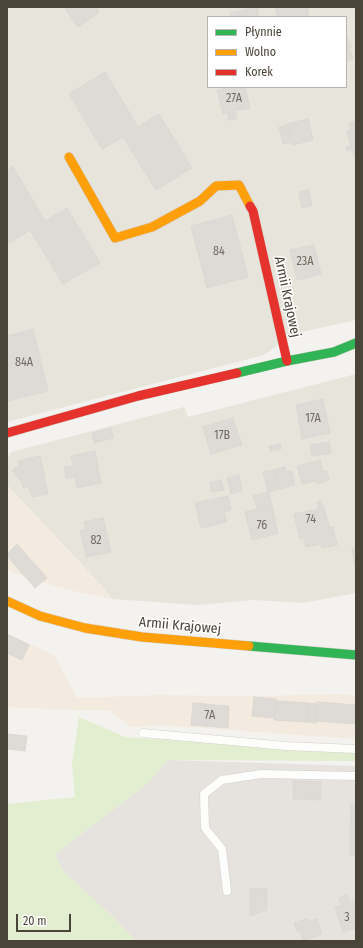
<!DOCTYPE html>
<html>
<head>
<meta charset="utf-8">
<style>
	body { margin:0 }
	#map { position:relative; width:363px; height:948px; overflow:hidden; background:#f4f2ee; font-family:"Fira Sans Condensed",sans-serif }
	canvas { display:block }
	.frame { position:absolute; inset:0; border:8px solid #4b4439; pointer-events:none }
	.legend { position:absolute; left:207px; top:16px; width:140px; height:72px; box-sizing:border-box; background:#fff; border:1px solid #b7b4b0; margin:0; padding:5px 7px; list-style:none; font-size:12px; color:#4b4439 }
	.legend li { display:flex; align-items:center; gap:8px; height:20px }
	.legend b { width:20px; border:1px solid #b7b4b0 }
	.scale { position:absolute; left:16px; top:914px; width:55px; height:18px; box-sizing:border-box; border:2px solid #4b4439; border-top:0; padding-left:5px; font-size:12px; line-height:14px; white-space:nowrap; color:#4b4439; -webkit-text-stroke:3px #fff; paint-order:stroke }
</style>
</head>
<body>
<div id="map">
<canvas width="363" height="948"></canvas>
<div class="frame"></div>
<ul class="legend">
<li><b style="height:5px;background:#30b455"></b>Płynnie</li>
<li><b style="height:5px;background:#ff9f0a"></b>Wolno</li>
<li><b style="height:5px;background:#e5322d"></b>Korek</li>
</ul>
<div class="scale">20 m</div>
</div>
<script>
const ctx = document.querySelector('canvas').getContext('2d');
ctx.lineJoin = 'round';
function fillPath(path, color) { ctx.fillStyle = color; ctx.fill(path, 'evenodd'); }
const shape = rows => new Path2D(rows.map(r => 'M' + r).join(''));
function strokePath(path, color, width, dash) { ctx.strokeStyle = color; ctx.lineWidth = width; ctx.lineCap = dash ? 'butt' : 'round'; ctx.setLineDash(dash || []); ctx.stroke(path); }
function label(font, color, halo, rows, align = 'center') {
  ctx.font = font + ' "Fira Sans Condensed",sans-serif'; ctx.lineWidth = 3; ctx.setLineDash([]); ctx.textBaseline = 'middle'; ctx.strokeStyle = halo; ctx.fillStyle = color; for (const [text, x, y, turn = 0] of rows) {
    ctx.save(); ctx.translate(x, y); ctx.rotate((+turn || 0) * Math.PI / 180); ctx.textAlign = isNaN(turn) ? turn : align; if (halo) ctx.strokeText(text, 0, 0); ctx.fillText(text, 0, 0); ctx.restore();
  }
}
fillPath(shape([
	[7,7,356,7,356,320,293,334,264,355,7,422],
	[208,17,346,17,346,87,208,87],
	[356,374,356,593,303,603,253,600,198,605,112,599,100,584,7,485,7,459,11,452,184,407,188,417]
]), '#e7e4dc');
fillPath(shape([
	[7,485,100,584,111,599,74,591,30,579,7,570],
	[7,633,54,655,77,698,159,695,254,696,340,694,356,696,356,739,161,725,131,727,109,710,74,710,7,707]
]), '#f3ebdf');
fillPath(shape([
	[168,760,356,766,356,941,136,941,112,916,63,871,55,854,147,784]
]), '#e6e2de');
fillPath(shape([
	[79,717,125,737,356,753,356,761,168,760,147,784,55,854,63,871,112,916,136,941,7,941,7,804,75,797,72,764]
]), '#e1eecf');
const building = shape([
	[64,7,96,7,99,12,78,27,64,7],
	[257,7,259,17,230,17,230,13,257,7],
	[275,7,307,7,309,15,297,17,277,17,275,7],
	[346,35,351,47,349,48,353,59,346,62,346,35],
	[105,72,138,127,159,114,192,168,156,190,123,137,102,149,69,94,105,72],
	[231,87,245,87,250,108,235,111,237,119,229,120,227,113,223,114,217,90,231,87],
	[308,119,313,140,292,145,287,124,308,119],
	[356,121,356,161,352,150,347,151,346,147,351,146,347,131,351,130,349,123,356,121],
	[287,125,291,142,283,144,279,127,287,125],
	[13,167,45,221,67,208,100,263,63,284,30,230,9,243,7,239,7,170,13,167],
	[309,190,312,206,302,208,299,192,309,190],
	[232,215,248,277,207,288,191,226,232,215],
	[314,245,321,274,297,280,290,250,314,245],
	[33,329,48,391,7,401,7,336,33,329],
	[323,399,330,433,302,439,296,405,323,399],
	[233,418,242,445,211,454,203,427,233,418],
	[111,428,113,438,94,443,92,433,111,428],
	[329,442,331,454,312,456,310,445,329,442],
	[280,444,281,449,270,451,269,446,280,444],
	[95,451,101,483,77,488,75,477,66,478,64,467,73,466,71,456,95,451],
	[40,456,48,494,32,497,29,487,23,488,22,482,12,471,19,465,18,461,40,456],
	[320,460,323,472,327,471,329,480,317,484,316,481,302,484,297,466,320,460],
	[285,467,286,472,292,471,295,485,279,489,274,470,285,467],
	[274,470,279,489,268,492,263,472,274,470],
	[239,475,242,491,231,494,227,478,239,475],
	[221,480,224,490,212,492,210,483,221,480],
	[269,492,272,506,257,509,253,496,269,492],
	[228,496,231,510,224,512,227,522,201,528,195,503,228,496],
	[321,501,322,507,324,507,329,527,333,527,337,545,322,548,321,544,306,547,304,538,300,539,294,514,318,509,317,502,321,501],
	[272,506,278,533,252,540,245,512,272,506],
	[103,518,111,552,86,557,80,531,86,529,84,522,103,518],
	[17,544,47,578,35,588,7,556,7,554,17,544],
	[352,548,356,548,356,567,355,567,352,548],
	[7,634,29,645,22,660,7,653,7,634],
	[254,697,276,699,274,718,252,716,254,697],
	[276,701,308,703,307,722,274,720,276,701],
	[317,702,356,705,356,724,316,721,317,702],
	[193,703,229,706,228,728,191,725,193,703],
	[308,703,317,704,316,723,307,722,308,703],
	[8,734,27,736,25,751,7,749,8,734],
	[293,781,321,782,321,800,293,799,293,781],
	[351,804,356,804,356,845,350,845,351,804],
	[350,845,356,845,356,855,350,855,350,845],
	[267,888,267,910,250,916,250,889,267,888],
	[347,895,350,902,356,900,356,928,343,932,335,907,341,905,339,898,347,895],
	[307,919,308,922,317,919,322,934,303,941,300,931,297,932,294,923,307,919]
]);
fillPath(building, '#dedbd6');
strokePath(building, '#dcd9d4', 1);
const lane = shape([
	[143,733,286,746,356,749],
	[227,891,222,849,205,828,204,794,222,780,261,774,356,776]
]);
const fast = shape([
	[237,373,287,361,334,352,356,343],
	[249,646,356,655]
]);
const slow = shape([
	[69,157,115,238,152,227,200,201,216,186,239,185,250,206],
	[7,601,40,616,85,628,142,637,249,646]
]);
const jam = shape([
	[250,206,253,211,287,361],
	[7,433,138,396,237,373]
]);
strokePath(lane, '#d2d0cb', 9);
strokePath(fast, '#d3cfc5', 10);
strokePath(slow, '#d3cfc5', 10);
strokePath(jam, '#d3cfc5', 10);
strokePath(lane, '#fdfdfc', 8);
strokePath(fast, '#30b455', 9);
strokePath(slow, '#ff9f0a', 9);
strokePath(jam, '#e5322d', 9);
label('12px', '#706a61', null, [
	["27A",234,99],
	["84",219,252],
	["23A",305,262],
	["84A",24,363],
	["17A",313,419],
	["17B",222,436],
	["74",311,520],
	["76",262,526],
	["82",96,541],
	["7A",210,716],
	["3",347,918]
]);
label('14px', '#4b4439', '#fff', [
	["Armii Krajowej",287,297,78],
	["Armii Krajowej",180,626,5]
]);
</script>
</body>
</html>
